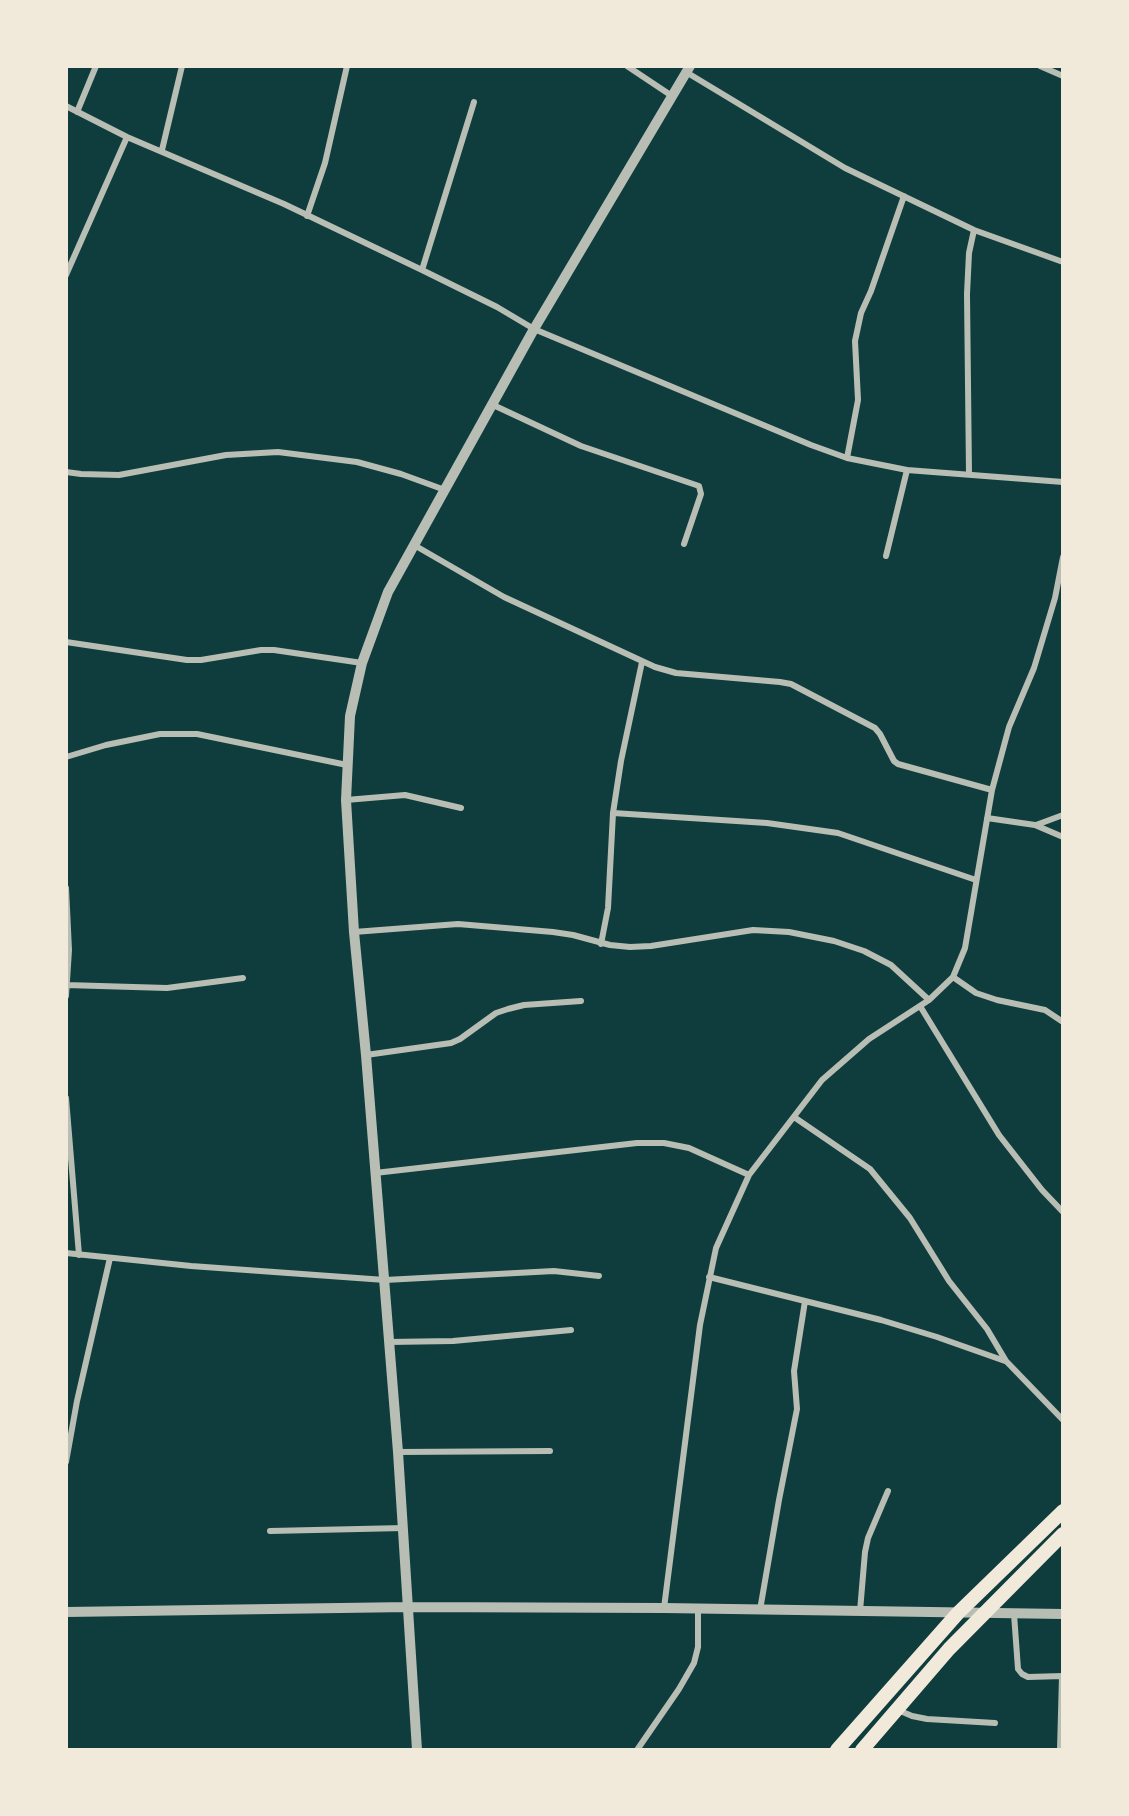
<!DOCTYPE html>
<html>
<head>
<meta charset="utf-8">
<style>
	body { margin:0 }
	#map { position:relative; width:1129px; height:1816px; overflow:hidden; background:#0f3d3e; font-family:Inter,sans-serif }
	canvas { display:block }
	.frame { position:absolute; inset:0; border:68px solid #f1e9da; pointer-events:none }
</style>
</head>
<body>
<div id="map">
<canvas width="1129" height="1816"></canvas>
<div class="frame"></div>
</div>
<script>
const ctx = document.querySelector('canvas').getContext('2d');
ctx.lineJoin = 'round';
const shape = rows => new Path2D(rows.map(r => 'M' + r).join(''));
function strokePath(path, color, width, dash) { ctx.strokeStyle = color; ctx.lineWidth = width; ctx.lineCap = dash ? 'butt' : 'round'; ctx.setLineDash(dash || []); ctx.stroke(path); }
strokePath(shape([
	[627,66,672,96],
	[1040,66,1063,76],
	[686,72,845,168,974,230,1063,262],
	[66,106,127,137,284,204,422,270,497,307,534,329,811,445,847,458,907,470,1063,482],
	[77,112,96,66],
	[162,150,182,66],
	[307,216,325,163,347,66],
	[422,270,474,102],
	[66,275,127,137],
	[491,404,581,446,699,486,701,494,684,544],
	[847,458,858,400,855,341,861,313,871,291,904,196],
	[66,472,81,474,119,475,226,455,278,452,357,462,401,474,445,490],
	[969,474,967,294,969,253,974,230],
	[414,545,504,597,655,667,676,673,780,682,791,684,875,728,880,734,894,761,898,764,992,790],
	[886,556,907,470],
	[66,642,187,660,201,660,261,650,274,650,362,663],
	[66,757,106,745,160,734,197,734,347,765],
	[346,800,405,795,461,808],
	[613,813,767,823,838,833,976,880],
	[987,818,1035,825,1063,837],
	[1036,825,1063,815],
	[66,888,69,950,66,996],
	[354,932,458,924,553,932,573,935,610,945,630,947,651,946,753,930,789,932,834,941,864,951,891,965,929,1000],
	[601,944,608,908,613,813,621,761,642,662],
	[953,977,976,993,997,1000,1045,1010,1063,1022],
	[66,985,167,988,243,978],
	[920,1006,999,1135,1042,1190,1063,1212],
	[366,1055,451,1043,460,1039,496,1013,508,1009,524,1005,581,1001],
	[66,1098,79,1255],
	[794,1117,870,1169,910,1218,949,1281,987,1329,1006,1361,1063,1420],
	[375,1173,637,1143,664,1143,689,1148,749,1175],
	[66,1253,191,1266,385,1280,554,1271,599,1276],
	[709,1277,881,1320,937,1337,1005,1361],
	[389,1342,453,1341,571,1330],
	[398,1452,550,1451],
	[66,1462,77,1401,110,1258],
	[270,1531,404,1528],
	[664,1608,700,1325,716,1248,749,1175,822,1080,869,1039,929,1000,953,977,965,948,992,790,1009,727,1034,668,1055,598,1063,557],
	[760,1610,779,1500,797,1409,794,1371,805,1301],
	[860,1611,865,1552,868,1538,888,1491],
	[1014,1614,1018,1669,1022,1674,1028,1677,1063,1676],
	[898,1710,912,1716,927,1719,995,1723],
	[637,1750,679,1689,694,1663,698,1647,698,1610],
	[1060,1750,1062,1676]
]), '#b8beb3', 6);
strokePath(shape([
	[66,1612,409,1607,664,1608,1063,1614],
	[417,1750,398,1452,366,1055,354,932,346,800,350,716,362,663,388,592,534,329,690,66]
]), '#b8beb3', 10);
strokePath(shape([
	[837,1750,958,1613,1063,1511],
	[862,1750,949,1649,1063,1534]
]), '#f1e9da', 14);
</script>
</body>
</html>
